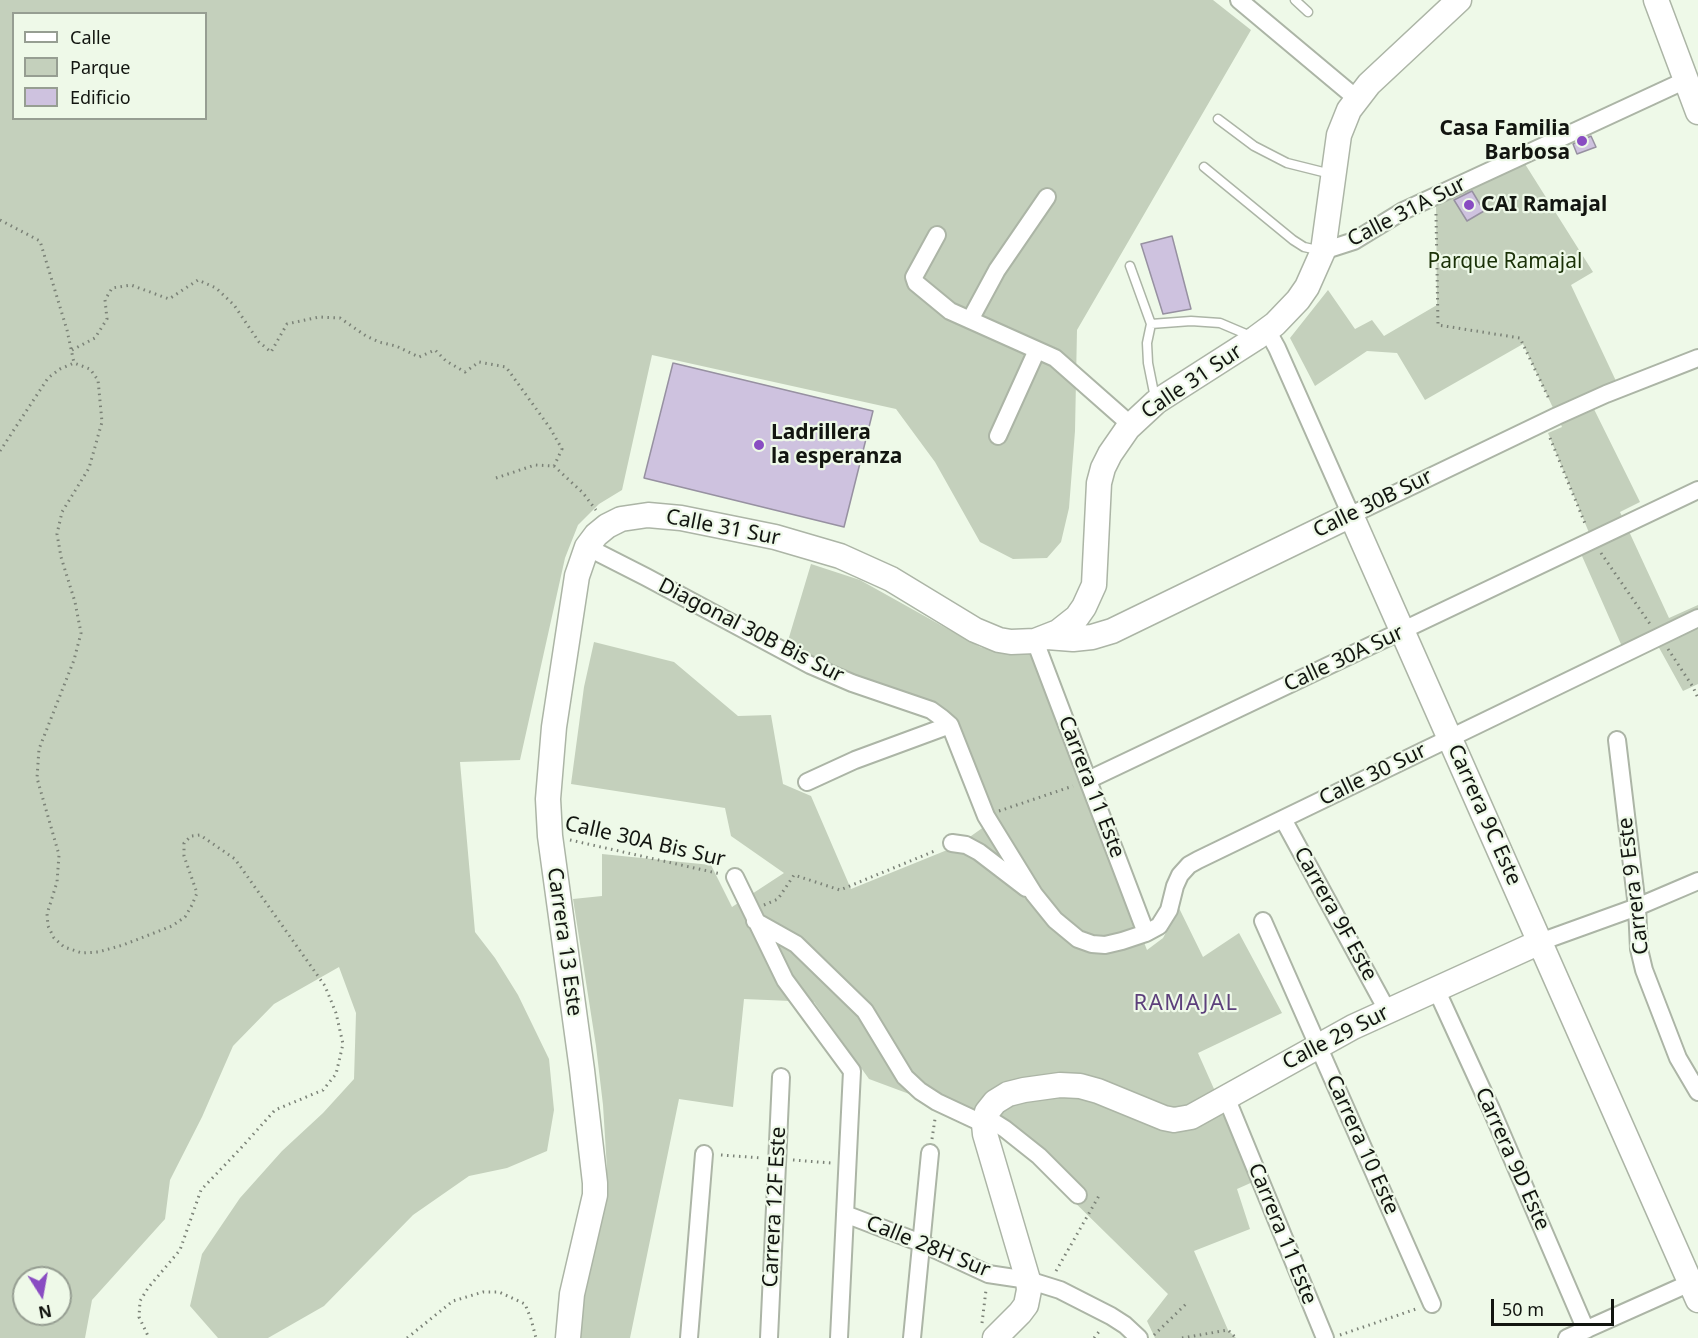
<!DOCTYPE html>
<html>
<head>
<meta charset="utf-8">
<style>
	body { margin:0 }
	#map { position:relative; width:1698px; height:1338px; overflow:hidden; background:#eef9e8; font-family:"Noto Sans",sans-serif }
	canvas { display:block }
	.legend { position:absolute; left:12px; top:12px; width:195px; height:108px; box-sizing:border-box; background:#eef9e8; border:2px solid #969e92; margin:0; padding:8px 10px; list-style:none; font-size:18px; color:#121510 }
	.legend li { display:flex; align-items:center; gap:12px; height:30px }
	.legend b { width:30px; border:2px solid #969e92 }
	.north { position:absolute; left:12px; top:1266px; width:60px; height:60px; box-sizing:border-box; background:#eef9e8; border:2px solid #969e92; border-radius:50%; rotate:169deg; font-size:16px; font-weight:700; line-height:24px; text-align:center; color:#121510 }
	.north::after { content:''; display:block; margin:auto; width:21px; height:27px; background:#894cc2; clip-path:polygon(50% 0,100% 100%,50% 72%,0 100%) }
	.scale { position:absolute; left:1491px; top:1299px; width:123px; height:27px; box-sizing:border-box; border:3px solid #121510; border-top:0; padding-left:8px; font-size:18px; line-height:21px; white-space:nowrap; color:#121510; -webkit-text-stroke:4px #eef9e8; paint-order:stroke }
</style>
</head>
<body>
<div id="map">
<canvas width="1698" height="1338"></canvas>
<ul class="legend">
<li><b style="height:8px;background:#fff"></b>Calle</li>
<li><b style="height:16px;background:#c4d0bc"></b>Parque</li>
<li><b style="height:16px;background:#cec2df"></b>Edificio</li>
</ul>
<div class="north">N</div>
<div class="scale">50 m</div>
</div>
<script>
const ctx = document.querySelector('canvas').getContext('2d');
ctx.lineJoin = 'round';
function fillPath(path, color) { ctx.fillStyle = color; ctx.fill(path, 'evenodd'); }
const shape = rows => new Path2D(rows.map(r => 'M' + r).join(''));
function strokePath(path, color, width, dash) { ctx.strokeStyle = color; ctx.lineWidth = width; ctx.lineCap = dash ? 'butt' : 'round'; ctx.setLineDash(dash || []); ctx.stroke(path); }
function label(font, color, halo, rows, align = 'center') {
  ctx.font = font + ' "Noto Sans",sans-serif'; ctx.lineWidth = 4.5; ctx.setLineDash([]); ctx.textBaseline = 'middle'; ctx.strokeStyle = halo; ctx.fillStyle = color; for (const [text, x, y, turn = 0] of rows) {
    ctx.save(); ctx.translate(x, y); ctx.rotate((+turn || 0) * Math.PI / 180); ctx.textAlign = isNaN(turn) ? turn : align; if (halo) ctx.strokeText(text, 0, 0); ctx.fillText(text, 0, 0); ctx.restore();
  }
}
fillPath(shape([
	[0,0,1213,0,1251,30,1077,330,1075,431,1069,508,1061,542,1047,558,1013,559,980,542,935,462,896,409,652,355,622,490,599,504,578,525,565,558,520,760,460,762,475,932,495,958,518,995,549,1059,554,1110,547,1151,507,1168,469,1176,413,1215,324,1306,268,1338,218,1338,190,1306,202,1254,240,1198,282,1151,323,1113,354,1079,356,1013,339,967,274,1004,233,1046,202,1117,170,1180,165,1219,92,1300,85,1338,0,1338],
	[14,14,206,14,206,118,14,118],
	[24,1278,60,1278,60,1314,24,1314],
	[1525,164,1593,272,1571,285,1616,381,1587,395,1640,502,1620,512,1669,618,1698,605,1698,684,1683,691,1657,644,1628,660,1578,547,1592,540,1548,433,1562,427,1523,344,1425,400,1397,353,1367,351,1315,386,1290,338,1328,290,1355,329,1372,320,1384,336,1437,305,1436,202],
	[811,564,860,580,980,647,1004,654,1030,654,1147,950,1163,938,1179,908,1203,957,1239,933,1282,1013,1198,1053,1255,1181,1237,1189,1250,1229,1194,1251,1228,1330,1236,1338,1155,1338,1147,1321,1168,1294,998,1127,869,1079,814,1002,744,999,733,1107,679,1099,630,1338,573,1338,598,1224,607,1169,603,1105,596,1046,573,899,602,896,602,854,711,865,732,907,784,873,731,836,725,808,571,784,584,687,594,642,674,662,738,716,771,715,783,784,811,796,851,889,957,846,995,819,957,728,787,644]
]), '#c4d0bc');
const building = shape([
	[1591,136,1596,147,1577,154,1573,144,1591,136],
	[1472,191,1484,211,1467,221,1454,200,1472,191],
	[1172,236,1191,309,1163,314,1141,244,1172,236],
	[673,363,873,411,844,527,644,478,673,363]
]);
fillPath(building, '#cec2df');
strokePath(building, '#9791a1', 1.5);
const lane = shape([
	[1295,0,1308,12],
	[1218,119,1254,146,1287,163,1331,174],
	[1204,167,1293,240,1304,247,1322,251],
	[1130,266,1151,324,1147,343,1148,363,1155,398],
	[1151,324,1191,321,1220,323,1253,337]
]);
const street = shape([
	[1239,0,1356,98],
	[937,235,914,277,916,283,950,311,1055,358,1131,425],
	[1323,251,1354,241,1403,211,1686,80],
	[970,320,997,270,1047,197],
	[1267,330,1277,348,1351,515,1557,416,1606,394,1698,358],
	[998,436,1037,350],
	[587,547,646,577,810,665,852,683,931,710,942,718,950,725,986,816,1034,894,1055,920,1078,939,1092,944,1105,945,1122,941,1146,933,1159,926,1169,910,1175,886,1180,875,1189,865,1198,860,1698,618],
	[1035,641,1146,933],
	[1617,740,1637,907,1639,949,1644,970,1678,1058,1698,1092],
	[1088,780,1698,490],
	[807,782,855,760,950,725],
	[1283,819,1387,1010],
	[952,843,966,845,979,852,1026,888],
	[735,877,785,980,852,1071,839,1338],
	[755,921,796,944,865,1011,905,1077,920,1091,937,1102,984,1124],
	[1263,921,1432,1304],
	[1540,942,1637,907,1698,881],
	[1436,989,1491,1109,1586,1330],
	[1226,1097,1325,1338],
	[986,1117,1005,1129,1039,1156,1078,1195],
	[845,1214,921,1243,988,1274,1028,1280,1060,1290,1111,1316,1125,1325,1139,1338],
	[689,1338,704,1154],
	[769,1338,781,1077],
	[912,1338,930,1153],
	[1567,1338,1690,1283]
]);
const secondary = shape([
	[1656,0,1698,112],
	[1047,637,1073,639,1092,637,1112,631,1351,515,1698,1300],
	[568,1338,572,1294,595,1195,595,1183,582,1070,550,836,548,799,554,727,577,576,587,547,596,535,607,526,621,519,648,515,681,518,775,537,840,556,891,579,975,630,999,640,1011,642,1035,641,1058,632,1077,617,1084,607,1094,585,1099,483,1103,468,1110,454,1128,428,1156,402,1256,338,1275,324,1298,300,1307,287,1323,251,1339,135,1349,110,1369,84,1459,0],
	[995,1338,1020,1313,1026,1305,1029,1290,1028,1280,985,1134,984,1124,987,1112,995,1102,1008,1094,1024,1090,1060,1085,1080,1086,1098,1091,1164,1118,1174,1120,1191,1117,1353,1027,1540,942]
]);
strokePath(lane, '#acb5a6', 11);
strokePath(street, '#acb5a6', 20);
strokePath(secondary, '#acb5a6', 27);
strokePath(shape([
	[1436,214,1438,325,1520,338,1550,401],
	[0,220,40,241,67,330,74,363],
	[72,350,95,338,107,319,105,300,112,288,131,285,169,299,198,280,216,288,234,305,259,342,271,352,287,324,319,317,340,318,366,336,379,342,396,346,419,357,435,350,446,361,465,372,479,362,506,367,550,428,562,449,554,466],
	[1550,438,1586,526],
	[0,451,48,378,60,369,74,363,90,369,98,380,102,422,89,468,62,512,57,534,61,557,75,602,81,633,74,660,39,749,37,778,59,855,57,882,47,914,48,926,54,938,64,947,82,953,98,952,123,945,172,926,185,917,192,905,197,893,184,856,184,843,191,836,200,835,235,859,325,986,336,1013,343,1044,336,1074,323,1090,275,1110,241,1148,201,1190,180,1250,148,1288,140,1301,139,1317,149,1338],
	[496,478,535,465,554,466,583,493,596,510],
	[1601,553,1650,624],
	[1668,649,1693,687,1698,698],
	[999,811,1073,786],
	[570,840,721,874],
	[764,905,778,899,794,875,840,890,937,850],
	[932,1139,935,1119],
	[721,1155,762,1158],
	[793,1160,831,1163],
	[1056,1271,1100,1194],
	[982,1323,986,1290],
	[1154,1335,1186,1304],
	[1340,1335,1416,1309],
	[407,1338,453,1301,483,1292,499,1292,525,1304,531,1319,536,1338],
	[1094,1338,1101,1329],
	[1182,1338,1228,1330,1236,1338]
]), '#7b8277', 3, [1.5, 4.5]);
strokePath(lane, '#fff', 8);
strokePath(street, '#fff', 16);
strokePath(secondary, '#fff', 24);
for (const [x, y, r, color] of [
	[1582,141,6,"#894cc2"],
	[1469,205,6,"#894cc2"],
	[759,445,6,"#894cc2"]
]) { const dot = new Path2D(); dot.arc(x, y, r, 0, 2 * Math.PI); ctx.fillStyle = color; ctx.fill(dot); strokePath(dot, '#eef9e8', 2); }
label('bold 21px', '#121510', '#eef9e8', [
	["Casa Familia",1570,129,"right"],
	["Barbosa",1570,153,"right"],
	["CAI Ramajal",1481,205],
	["Ladrillera",771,433],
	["la esperanza",771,457]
], 'left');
label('21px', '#121510', '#eef9e8', [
	["Calle 31A Sur",1407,212,-27],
	["Calle 31 Sur",1192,382,-34],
	["Calle 30B Sur",1373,504,-26],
	["Calle 31 Sur",723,528,11],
	["Diagonal 30B Bis Sur",751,631,27],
	["Calle 30A Sur",1344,659,-25],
	["Calle 30 Sur",1373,775,-26],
	["Carrera 11 Este",1091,787,69],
	["Carrera 9C Este",1484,815,66],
	["Calle 30A Bis Sur",645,842,13],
	["Carrera 9 Este",1634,886,-97],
	["Carrera 9F Este",1335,914,61],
	["Carrera 13 Este",564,942,82],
	["Calle 29 Sur",1336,1038,-27],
	["Carrera 10 Este",1362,1145,66],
	["Carrera 9D Este",1512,1159,66],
	["Carrera 12F Este",775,1207,-87],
	["Carrera 11 Este",1282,1234,68],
	["Calle 28H Sur",928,1247,22]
]);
label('21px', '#1a3107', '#eef9e8', [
	["Parque Ramajal",1505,262]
]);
ctx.letterSpacing = '1.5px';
label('22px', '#5d407c', '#eef9e8', [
	["RAMAJAL",1186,1004]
]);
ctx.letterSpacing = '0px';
</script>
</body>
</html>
